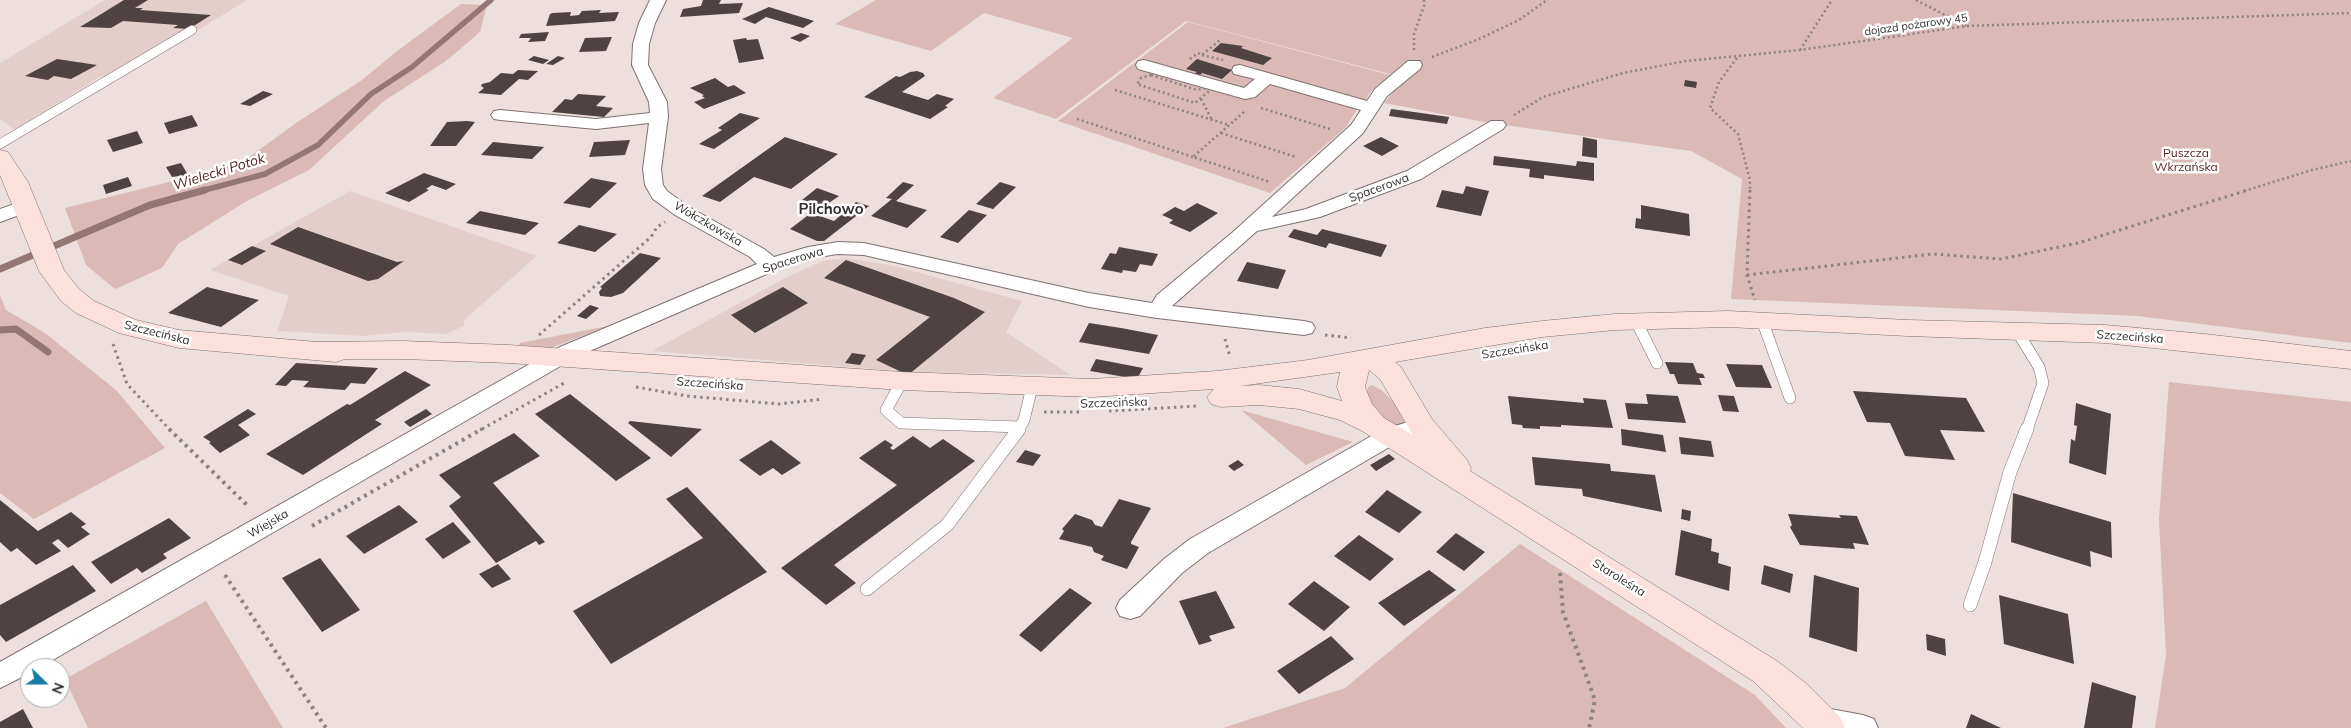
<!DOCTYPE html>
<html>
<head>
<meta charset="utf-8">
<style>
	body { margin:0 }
	#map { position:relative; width:2351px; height:728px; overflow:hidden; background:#eddfde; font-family:Mulish,sans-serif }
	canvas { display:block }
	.north { position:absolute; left:20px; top:658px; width:50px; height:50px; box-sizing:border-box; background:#fff; border:1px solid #adabab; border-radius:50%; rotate:112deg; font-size:14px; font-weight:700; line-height:20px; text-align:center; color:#332e2e }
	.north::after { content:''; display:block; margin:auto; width:18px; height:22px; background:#167ba6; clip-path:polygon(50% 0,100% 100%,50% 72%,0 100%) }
</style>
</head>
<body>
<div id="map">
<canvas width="2351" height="728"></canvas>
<div class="north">N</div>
</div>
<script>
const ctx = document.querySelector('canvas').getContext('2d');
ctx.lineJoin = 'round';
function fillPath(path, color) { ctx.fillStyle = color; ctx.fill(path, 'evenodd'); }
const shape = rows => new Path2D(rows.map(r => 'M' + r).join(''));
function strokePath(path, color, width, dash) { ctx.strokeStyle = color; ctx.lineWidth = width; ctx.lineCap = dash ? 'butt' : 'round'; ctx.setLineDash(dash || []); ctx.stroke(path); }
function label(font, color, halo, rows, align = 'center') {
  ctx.font = font + ' Mulish,sans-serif'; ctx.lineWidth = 5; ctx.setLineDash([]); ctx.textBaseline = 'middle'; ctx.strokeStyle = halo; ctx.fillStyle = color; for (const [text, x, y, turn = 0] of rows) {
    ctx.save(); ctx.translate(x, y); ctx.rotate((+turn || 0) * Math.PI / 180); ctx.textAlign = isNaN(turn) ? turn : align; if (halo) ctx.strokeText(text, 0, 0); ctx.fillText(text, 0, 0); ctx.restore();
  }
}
fillPath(shape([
	[105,0,247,0,120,78,101,76,15,130,0,119,0,63],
	[350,191,537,256,464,320,464,326,446,334,406,332,363,336,277,331,289,296,210,270],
	[845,258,895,266,1022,301,1006,332,1070,375,912,372,908,375,899,371,652,351,787,277,822,261]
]), '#e4cecc');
fillPath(shape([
	[876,0,2351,0,2351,343,2138,316,1731,299,1742,179,1691,151,1490,123,1384,103,1398,86,1394,75,1186,21,1056,119,993,98,1073,38,984,13,931,51,835,24],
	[461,4,487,5,480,32,446,61,384,101,309,170,247,201,178,244,162,268,115,289,86,265,65,208,213,171,244,161,296,123,362,80,397,51],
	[1188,22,1390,75,1370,92,1365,101,1362,101,1346,127,1270,193,1058,121],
	[0,295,6,310,45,333,116,390,165,448,34,519,0,493],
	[608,326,551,348,519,345,520,343],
	[2169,382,2351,402,2351,728,2155,728,2166,655,2159,519],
	[1372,385,1381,390,1395,403,1404,421,1401,428,1383,423,1366,394,1369,386],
	[1241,410,1353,442,1306,465],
	[1520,544,1755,695,1786,728,1223,728,1345,688],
	[206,601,283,728,88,728,65,679]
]), '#dab9b6');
strokePath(shape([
	[201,191,265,174,318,145,371,94,412,67,491,0]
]), '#947674', 5.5);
strokePath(shape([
	[0,269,150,205,205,190],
	[0,330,16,329,48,352]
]), '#947674', 7);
fillPath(shape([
	[124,0,148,0,135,8,143,8,140,10,211,15,189,29,173,28,178,25,123,21,111,28,80,27],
	[703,0,721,0,719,4,743,3,739,13,680,17,683,9,701,6],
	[769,7,814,21,803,28,766,17,755,24,742,19],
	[601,10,599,13,619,12,615,21,546,26,550,14,553,13,571,12,570,16,579,15,582,11],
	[549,32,545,41,528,42,531,38,519,38,521,34],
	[801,33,810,36,800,42,790,38],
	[612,37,606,51,579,52,585,38],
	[746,38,747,40,758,39,764,59,739,63,733,40],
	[1221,43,1243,46,1241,48,1272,58,1263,65,1212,51],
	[534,56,549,60,543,64,528,60],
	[558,56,565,58,553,65,546,64],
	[57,59,97,65,71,79,54,76,48,80,25,76],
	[1197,59,1232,70,1222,79,1202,73,1200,75,1194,74,1197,72,1186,69],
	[518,70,538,71,528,80,519,79,501,95,478,93,484,88,481,86,482,84,490,82,501,73,513,74],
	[917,71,923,73,925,76,902,92,928,100,937,94,954,99,945,106,948,107,930,119,864,97,896,76,900,77,910,72],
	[715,78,728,87,734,85,746,93,704,109,694,102,705,98,702,96,704,95,690,88],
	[1685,80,1697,82,1696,88,1684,86],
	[263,91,273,94,250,106,240,104],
	[578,94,606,96,596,106,613,108,604,117,552,112,565,99,572,100],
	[1391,109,1414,112,1449,117,1447,124,1389,116],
	[740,113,760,118,714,149,699,144,722,130,718,128],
	[192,115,198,126,169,134,164,123],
	[467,121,475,122,456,146,430,146,447,122],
	[137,131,143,143,113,152,107,140],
	[785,137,838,154,791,189,754,177,720,202,702,196],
	[1381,137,1399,146,1382,156,1363,146],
	[1583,137,1597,140,1597,158,1582,156],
	[630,140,625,155,589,157,594,142],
	[493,142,544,147,532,159,481,155],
	[1494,156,1576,166,1577,161,1594,163,1594,181,1544,175,1544,179,1529,177,1530,169,1493,165],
	[181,163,188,175,172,177,166,167],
	[424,173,456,184,446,190,432,185,426,189,429,190,409,202,385,193],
	[128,177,132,186,106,194,103,185],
	[591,178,617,183,590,208,563,203],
	[903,182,914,185,896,201,927,210,907,228,871,216,892,199,886,198],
	[1000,182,1016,187,993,209,976,204],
	[1466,186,1489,191,1481,216,1436,207,1442,190,1463,194],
	[817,188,839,196,823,207,802,200],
	[856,202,869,206,824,241,817,241,790,229,811,213,834,221],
	[1197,203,1218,213,1190,232,1169,223,1173,220,1162,215,1175,207,1184,211],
	[1641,205,1689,214,1690,236,1635,228,1636,218,1641,219],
	[969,210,987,215,958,243,940,237],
	[480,211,510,217,539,223,525,235,466,223],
	[579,225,617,234,595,252,557,243],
	[298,227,397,262,404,261,378,279,368,281,270,244],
	[1294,229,1317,235,1322,229,1387,245,1381,257,1329,243,1326,248,1288,237],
	[252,246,266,251,242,265,228,260],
	[1119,247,1158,254,1152,266,1140,264,1136,272,1123,270,1122,273,1101,269,1110,253,1116,254],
	[640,253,661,258,623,293,611,297,600,296,599,292,602,288,600,287],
	[846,260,954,298,985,312,908,375,876,360,930,317,824,278],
	[1247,262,1286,270,1278,289,1237,281],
	[207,287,259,300,221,327,168,313],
	[783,287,808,303,755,333,731,315],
	[590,305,599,308,586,319,577,316],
	[1089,323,1121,328,1158,335,1149,354,1079,342],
	[852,353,866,355,860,365,845,363],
	[1096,359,1143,368,1137,379,1090,371],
	[1665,362,1693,363,1697,373,1703,374,1705,378,1699,378,1702,385,1678,384,1674,374,1670,374],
	[296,363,378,368,365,384,351,383,345,390,303,387,309,381,292,380,286,386,275,385],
	[1726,364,1762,365,1772,388,1736,387],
	[405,371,431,385,375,420,382,424,303,475,266,454,347,404,350,405],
	[1853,391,1966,398,1985,432,1940,430,1955,460,1905,456,1890,423,1867,422],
	[570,394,651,458,616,481,535,414],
	[1646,394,1678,396,1686,423,1628,419,1625,403,1648,404],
	[1718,395,1734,396,1739,412,1723,411],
	[1508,396,1584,403,1583,398,1606,400,1613,428,1561,425,1561,427,1540,426,1540,429,1523,428,1522,425,1512,424],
	[2076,403,2111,414,2106,475,2069,463,2071,439,2075,441,2077,426,2074,425],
	[248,409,256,414,238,425,250,435,220,453,209,443,211,442,203,437],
	[426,409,432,414,410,427,404,422],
	[630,421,702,429,671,457,628,423],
	[1621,429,1663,435,1666,452,1622,445],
	[514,433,540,456,493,483,545,542,539,545,536,541,496,563,449,506,461,497,439,475],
	[913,436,930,448,943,439,975,461,834,565,856,583,826,605,781,568,897,485,859,458,885,440,893,445,890,448,893,450],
	[1679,437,1711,441,1714,457,1681,454],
	[771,440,801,463,782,475,773,468,760,476,739,460],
	[1025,450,1041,455,1033,466,1016,462],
	[1389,454,1395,459,1376,471,1370,465],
	[1532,457,1610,464,1611,471,1655,475,1662,512,1583,496,1582,489,1535,485],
	[1238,460,1244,465,1234,471,1228,466],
	[687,487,767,572,611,664,573,611,703,538,666,499],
	[1387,490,1422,512,1399,533,1365,512],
	[2013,493,2111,522,2112,558,2090,551,2091,567,2011,542],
	[1119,499,1151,508,1131,542,1131,544,1139,547,1127,569,1101,560,1104,556,1094,552,1092,547,1059,539,1064,531,1062,529,1075,514,1092,520,1095,525,1102,527],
	[0,500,38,531,71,512,86,524,81,527,90,534,68,548,58,539,52,543,61,551,36,565,17,548,11,552,0,542],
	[399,505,418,522,364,554,346,536],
	[1682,509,1691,511,1690,521,1681,519],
	[1788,514,1841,518,1839,515,1857,516,1869,545,1853,543,1855,549,1800,545,1790,527,1792,525],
	[169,518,191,538,163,554,167,558,142,573,137,568,111,584,91,562],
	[453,522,471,542,443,559,425,539],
	[1681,530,1712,539,1711,551,1719,553,1718,563,1731,567,1729,591,1675,575],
	[1456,533,1485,552,1464,571,1436,552],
	[1359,535,1394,559,1370,581,1334,556],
	[320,558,360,610,322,632,282,578],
	[498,564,511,579,492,588,479,574],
	[73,565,96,591,6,642,0,635,0,605],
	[1764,565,1793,574,1790,593,1761,584],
	[1429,570,1456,590,1404,626,1378,603],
	[1814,575,1859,588,1857,652,1809,637],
	[1314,581,1350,607,1324,631,1288,604],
	[1070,588,1092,603,1041,652,1019,635],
	[1216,591,1235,628,1209,636,1212,641,1199,645,1179,601],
	[1999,595,2068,614,2074,664,2004,644],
	[1926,634,1945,639,1946,656,1927,650],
	[1331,636,1354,659,1299,694,1277,671],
	[2092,682,2136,696,2132,728,2084,728],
	[23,709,33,728,0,728,0,722],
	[1971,714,2001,728,1966,728]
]), '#4e4342');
const laneFar2 = shape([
	[0,144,192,30]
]);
const laneFar1 = shape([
	[1762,320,1790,398],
	[1636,321,1657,363],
	[2017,331,2039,367,2043,383,2027,430],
	[902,381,886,410,901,423,1020,427,1024,420,1032,387],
	[1018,430,1020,427]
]);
const lane = shape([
	[867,589,947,525,1019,429],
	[1970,605,1985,562,2010,472,2027,429]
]);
const street = shape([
	[650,0,666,0,655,23,649,44,648,65,667,102,668,117,661,169,663,185,667,191,689,207,764,249,774,257,808,247,838,242,864,243,1089,293,1152,303,1157,295,1233,232,1351,125,1361,110,1270,84,1255,97,1245,99,1138,69,1136,65,1138,61,1144,60,1244,88,1255,79,1234,74,1232,70,1234,66,1240,65,1367,101,1375,89,1408,61,1420,61,1422,65,1420,69,1387,96,1363,133,1272,217,1306,209,1407,171,1491,121,1503,121,1506,125,1503,129,1421,179,1320,217,1257,231,1172,306,1304,321,1312,323,1315,328,1312,333,1304,335,1157,318,1089,307,864,255,838,254,812,258,778,269,576,357,39,668,30,668,30,673,0,688,0,662,560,347,757,264,750,257,675,215,653,199,645,185,643,169,649,123,596,129,500,120,494,119,491,115,494,111,500,110,596,119,650,113,649,102,632,65,633,44,639,23,650,0],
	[26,200,33,202,36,206,33,210,0,222,0,209,26,200],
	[1421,418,1429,420,1433,426,1429,432,1398,442,1208,553,1182,573,1140,616,1130,619,1120,616,1116,608,1120,600,1164,559,1190,539,1382,430,1421,418],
	[1820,707,1863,715,1874,719,1878,728,1809,728,1805,720,1810,711,1820,707]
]);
const secondary = shape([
	[0,150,8,152,28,182,64,270,79,289,94,301,136,320,179,330,317,342,403,341,509,345,902,372,1092,379,1217,371,1308,360,1485,328,1542,321,1615,314,1728,311,1908,320,2105,325,2205,334,2351,351,2351,369,2105,343,1908,336,1728,327,1615,330,1542,337,1395,362,1401,367,1432,419,1467,460,1471,468,1470,471,1777,661,1807,684,1840,717,1845,728,1803,728,1753,681,1364,432,1340,420,1299,409,1259,405,1221,407,1211,404,1207,397,1214,389,1092,397,902,390,509,363,403,359,345,359,336,362,179,348,119,333,76,313,61,301,39,271,0,175,0,150],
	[1369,370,1380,379,1413,435,1384,418,1372,404,1365,387,1369,370],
	[1340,372,1337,387,1342,401,1299,389,1259,385,1240,386,1340,372]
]);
strokePath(laneFar2, '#7e7271', 10);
strokePath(laneFar1, '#7e7271', 12);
strokePath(lane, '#7e7271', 14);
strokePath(street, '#7e7271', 2);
strokePath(secondary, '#7e7271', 1);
strokePath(shape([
	[1916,0,1966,26],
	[1414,50,1414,34,1424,6,1424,0],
	[1800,50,1832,0],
	[1202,55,1223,60],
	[1432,57,1479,39,1519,20,1547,0],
	[1737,58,1719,82,1710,108,1738,134,1750,180,1750,191],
	[1190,59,1198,53,1202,55,1220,40],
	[1151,75,1197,90,1215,86,1195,103,1137,84,1141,78,1151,75],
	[1115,90,1229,125],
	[1201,99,1212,120],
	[1261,108,1330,129],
	[1244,112,1193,157,1270,182],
	[1514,115,1543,97,1623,73,1686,61,1800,50,1967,26,2351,13],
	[1077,119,1193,157],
	[1221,133,1296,157],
	[2244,191,2312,170,2351,161]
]), '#8c8383', 2.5, [2, 3]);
strokePath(shape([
	[1750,190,1747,275,1755,300],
	[1747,275,1933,254,2001,259,2078,243,2248,190],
	[539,335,651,237,657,227,665,222],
	[1325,335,1351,338],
	[1225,339,1230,357],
	[113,344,127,384,170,430],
	[636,387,687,396,779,404,823,399],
	[1109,411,1198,406],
	[1044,412,1083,412],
	[482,429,566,382],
	[480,430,482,429]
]), '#8c8383', 3, [2.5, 4]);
strokePath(shape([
	[169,429,249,507],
	[312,526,482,429],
	[1560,573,1563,612,1595,700,1589,728],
	[225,575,326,728]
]), '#8c8383', 4, [3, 4.5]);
strokePath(laneFar2, '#fff', 9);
strokePath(laneFar1, '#fff', 11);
strokePath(lane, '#fff', 13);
fillPath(street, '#fff');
fillPath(secondary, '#fce0de');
label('11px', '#332e2e', '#fff', [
	["dojazd pożarowy 45",1916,25,-8]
]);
label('12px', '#592423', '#fff', [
	["Puszcza",2186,153],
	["Wkrzańska",2186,167]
]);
label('12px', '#332e2e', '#fff', [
	["Spacerowa",1379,188,-20],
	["Wołczkowska",708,224,30],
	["Spacerowa",793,260,-17],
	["Szczecińska",157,333,14],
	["Szczecińska",2130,337,4],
	["Szczecińska",1515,350,-9],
	["Szczecińska",710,384,4],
	["Szczecińska",1114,403,-2],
	["Wiejska",268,524,-30],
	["Staroleśna",1619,578,32]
]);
label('italic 14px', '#592423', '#fff', [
	["Wielecki Potok",219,172,-17]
]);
label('bold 15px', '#332e2e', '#fff', [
	["Pilchowo",831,209]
]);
</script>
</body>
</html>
